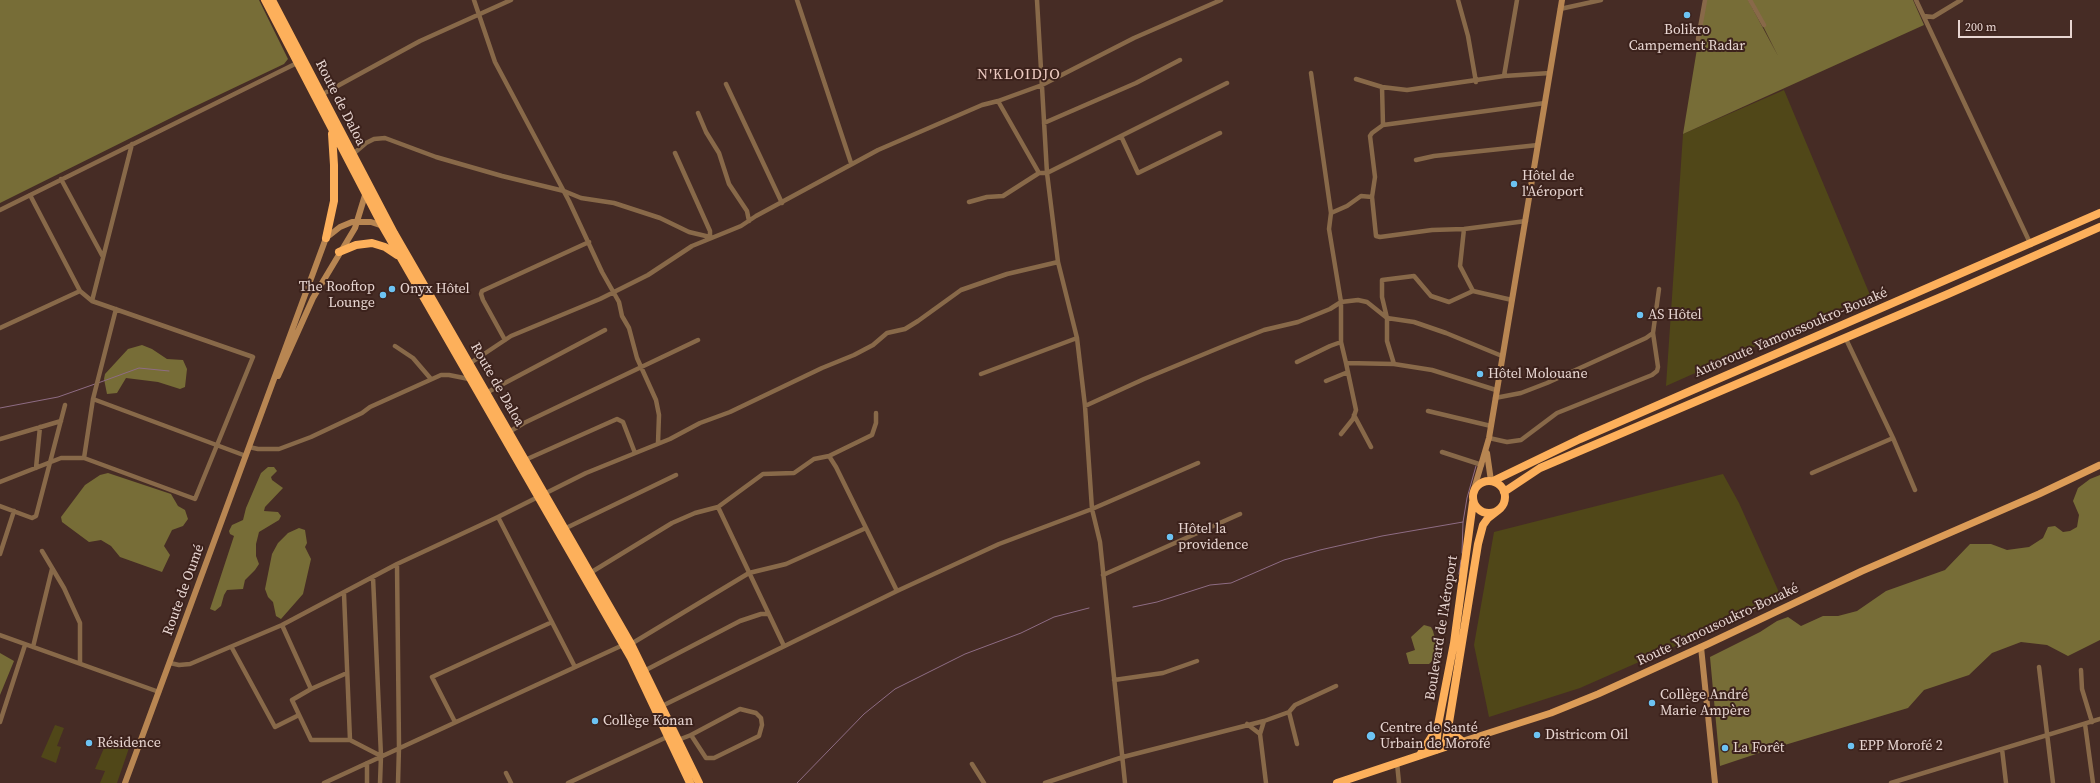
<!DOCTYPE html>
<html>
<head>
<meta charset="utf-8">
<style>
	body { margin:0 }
	#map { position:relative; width:2100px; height:783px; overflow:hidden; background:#462c25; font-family:"Source Serif 4",serif }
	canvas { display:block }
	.scale { position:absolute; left:1958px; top:20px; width:114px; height:18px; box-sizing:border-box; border:2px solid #e8d6d2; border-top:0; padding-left:5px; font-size:12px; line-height:14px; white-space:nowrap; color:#e8d6d2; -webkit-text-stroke:3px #3c221c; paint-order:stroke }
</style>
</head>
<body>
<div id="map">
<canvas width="2100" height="783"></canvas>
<div class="scale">200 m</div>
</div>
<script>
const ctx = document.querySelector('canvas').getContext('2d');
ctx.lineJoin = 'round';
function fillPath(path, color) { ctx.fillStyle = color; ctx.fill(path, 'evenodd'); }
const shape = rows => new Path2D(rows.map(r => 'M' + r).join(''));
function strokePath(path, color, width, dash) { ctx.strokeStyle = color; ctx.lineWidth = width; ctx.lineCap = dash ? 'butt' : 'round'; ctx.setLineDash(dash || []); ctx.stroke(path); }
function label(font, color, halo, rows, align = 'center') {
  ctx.font = font + ' "Source Serif 4",serif'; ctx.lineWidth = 4; ctx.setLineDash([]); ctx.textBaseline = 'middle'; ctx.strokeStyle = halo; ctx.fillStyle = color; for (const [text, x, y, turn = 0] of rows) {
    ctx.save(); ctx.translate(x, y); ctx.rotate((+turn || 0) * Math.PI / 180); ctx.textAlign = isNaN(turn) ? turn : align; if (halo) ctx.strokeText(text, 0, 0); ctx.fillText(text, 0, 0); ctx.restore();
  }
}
fillPath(shape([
	[1784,90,1870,295,1666,386,1683,134],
	[1723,474,1739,503,1782,599,1580,688,1489,717,1474,645,1494,532],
	[55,725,64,728,57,746,61,747,56,763,41,757],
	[107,741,129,748,117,783,100,783,105,771,95,769]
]), '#504718');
fillPath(shape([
	[0,0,259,0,288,59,284,64,181,113,0,203],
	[1705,0,1748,0,1778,56,1750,0,1913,0,1924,25,1683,134],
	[142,345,152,349,167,359,183,360,187,369,185,387,180,389,158,382,126,378,117,393,107,394,104,379,105,374,128,349],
	[268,467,274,467,277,471,271,477,272,480,283,488,265,507,264,511,278,512,281,516,279,520,259,532,256,544,256,556,259,564,255,570,245,580,243,589,227,590,224,595,221,606,215,611,210,609,234,536,230,534,229,531,232,525,243,520,246,508,261,473],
	[108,473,171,494,178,506,185,510,188,519,183,526,172,530,164,546,170,555,162,572,120,557,111,546,101,540,89,542,62,522,61,517,85,485,100,475],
	[2100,475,2100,640,2068,656,2047,645,2021,642,1992,653,1969,675,1924,690,1908,708,1768,750,1720,766,1710,657,1760,632,1777,621,1788,617,1801,626,1823,616,1838,616,1857,611,1886,591,1945,570,1970,544,1991,544,2007,550,2029,547,2043,538,2048,527,2055,526,2063,532,2070,531,2077,527,2079,515,2073,501,2078,488,2090,479],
	[299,528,305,530,307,543,305,547,311,559,303,594,281,619,276,616,273,602,268,597,265,589,272,554,278,543,288,533],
	[1424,625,1431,627,1433,631,1439,654,1429,664,1409,664,1406,653,1415,650,1411,637],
	[0,653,14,661,0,695]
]), '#776d37');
strokePath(shape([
	[98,383,139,368,169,371],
	[0,408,58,397,95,384],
	[1462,553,1463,522,1467,498,1476,466],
	[1459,574,1461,560],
	[1133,607,1157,602,1210,585,1231,583,1284,560,1320,550,1382,536,1463,522],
	[797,783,864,714,895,689,965,654,1021,633,1054,617,1089,608]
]), '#8e6c84', 1);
strokePath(shape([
	[474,0,495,62,569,201,602,272,619,302,622,316,629,328,637,358,656,400,659,415,658,443],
	[797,0,851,163],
	[1037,0,1047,173,1058,262,1077,338,1085,406,1092,509,1100,542,1125,783],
	[1458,0,1468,36,1476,82],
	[1750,0,1764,25],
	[1916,0,2031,245],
	[1560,9,1601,0],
	[1924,16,1933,17,1961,0],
	[1698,39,1705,0],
	[1311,73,1331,213,1329,229,1341,302,1341,342,1346,363,1394,364],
	[1504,76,1517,0],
	[1356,79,1382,87,1407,90,1504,76,1550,73],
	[726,84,782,203],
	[1382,87,1383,125],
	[321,95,420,41,511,0],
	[998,101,1039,173],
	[698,113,706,132,719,153,729,184,747,211,749,221],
	[1044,123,1136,83,1180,60],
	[1121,136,1138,173,1220,133],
	[352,155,366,143,374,139,385,138,436,157,502,176,564,191,581,198,614,203,660,218,689,232,710,237,710,231,675,153],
	[1416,160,1434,156,1538,145],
	[61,179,103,257],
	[969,202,987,197,1003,196,1039,173,1047,173,1227,83],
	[0,210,297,63],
	[1331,213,1347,206,1361,196,1372,197],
	[1526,221,1464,229,1432,230,1380,237,1376,236,1372,197,1375,177,1370,136,1372,133,1383,125,1545,103],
	[1464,229,1460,266,1473,291,1512,300],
	[1473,291,1449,302,1431,296,1414,276,1382,280,1382,297,1387,318,1387,341,1394,364,1432,370,1496,390],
	[92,301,132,144],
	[0,328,80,291],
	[1845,337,1893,438,1915,490],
	[505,340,483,300,481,294,482,291,589,242],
	[395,346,413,358,431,379],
	[1297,362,1330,346,1341,342],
	[469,364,511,336,600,299,648,275,692,246,741,226,756,216,878,150,982,105,998,101,1042,85,1134,38,1221,0],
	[981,374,1077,338],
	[1326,381,1348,372],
	[486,393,605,330],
	[1495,398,1521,393,1547,383,1646,338,1653,333,1659,289],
	[93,399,246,456],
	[1085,406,1144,379,1226,345,1264,330,1298,322,1330,309,1341,302,1358,300,1367,302,1387,318,1414,322,1446,333,1502,356],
	[1428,411,1491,426],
	[1354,415,1371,447],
	[509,432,524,423,698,340],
	[1341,434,1353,419,1356,410,1346,363],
	[1489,438,1507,442,1521,440,1557,413,1652,375,1657,371,1658,367,1653,333],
	[0,439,61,421],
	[249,447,258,449,279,449,311,437,362,413,370,407,441,375,449,375,469,379],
	[1442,452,1482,465],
	[829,456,872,435,876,423,876,413],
	[84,458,93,399,116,309],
	[525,460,617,419,623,422,635,453],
	[36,468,40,427],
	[1812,473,1893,438],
	[0,482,61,458,84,458,195,499,253,357,92,301,80,291,30,195],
	[0,506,32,518,36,516,65,405],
	[718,507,784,646],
	[498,517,575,667],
	[564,529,676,475],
	[42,551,64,588,80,623,80,663],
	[0,554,14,511],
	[397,564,399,747,398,783],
	[590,573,672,523,695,513,718,507,763,474,794,473,814,459,829,456,836,467,897,591],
	[1103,575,1240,514],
	[373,577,381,756,380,783],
	[344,594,350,740],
	[282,625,311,689],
	[0,635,159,692],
	[631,644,749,573,786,564,866,528],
	[33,647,52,569],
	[232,648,275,727,299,715],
	[170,663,179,665,190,664,282,625,397,564,498,517,586,473,670,439,700,423,730,412,822,368,854,355,873,345,887,333,905,329,918,321,961,290,1007,274,1058,262],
	[2039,667,2053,783],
	[2081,670,2082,689,2092,722],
	[644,671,740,621,761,614,768,614],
	[347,673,311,689,292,700,311,740,350,740,381,756],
	[1114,680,1163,673,1197,661],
	[662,706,897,591,999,544,1092,509,1198,463],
	[1289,712,1297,744],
	[1264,721,1260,734,1266,783],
	[0,722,25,645],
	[455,722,432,677,552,622],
	[1247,724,1260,734],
	[2085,724,2093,783],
	[678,740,691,735,706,758,714,758,759,736,762,725,761,718,756,713,740,709,691,735],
	[2002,749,2006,783],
	[367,763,367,783],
	[1397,763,1399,783],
	[972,764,984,783],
	[506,773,511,783],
	[324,783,623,645],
	[568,783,669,736],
	[1045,783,1123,757,1264,721,1289,712,1295,705,1336,686],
	[1891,783,2100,719]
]), '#886949', 4.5);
strokePath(shape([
	[278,376,313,298,355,228,366,192],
	[1487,453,1491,481],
	[1474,489,1489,438,1562,0],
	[1701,647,1715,783],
	[125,783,326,238,340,227,352,222,371,222,383,226]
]), '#b88652', 6);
strokePath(shape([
	[1445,747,1551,713,1598,694,1708,644,1862,571,2039,494,2100,465]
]), '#dc9c57', 7);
strokePath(shape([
	[265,0,382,225,631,658,690,783],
	[272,0,394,233,631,644,699,783],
	[326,238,334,201,334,165,332,134],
	[339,252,356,245,372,243,385,247,397,255],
	'1473 497a16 16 0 1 1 32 0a16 16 0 1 1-32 0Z',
	[1493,481,1580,439,2100,213],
	[1504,492,1540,468,1948,294,2100,227],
	[1448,725,1450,731,1463,742],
	[1436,750,1438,725,1454,643,1473,502],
	[1420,755,1436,730],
	[1337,783,1445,747,1478,544,1483,525,1488,518,1497,511]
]), '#fdb05b', 8);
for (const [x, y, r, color] of [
	[1687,15,4,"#6cc3f3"],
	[1514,184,4,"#6cc3f3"],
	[392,289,4,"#6cc3f3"],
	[383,295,4,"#6cc3f3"],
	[1640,315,4,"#6cc3f3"],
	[1480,374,4,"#6cc3f3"],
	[1170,537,4,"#6cc3f3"],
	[1652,703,4,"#6cc3f3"],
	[595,721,4,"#6cc3f3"],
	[1537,735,4,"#6cc3f3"],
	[1371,736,5,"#6cc3f3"],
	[89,743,4,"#6cc3f3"],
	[1851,746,4,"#6cc3f3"],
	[1725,748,4,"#6cc3f3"]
]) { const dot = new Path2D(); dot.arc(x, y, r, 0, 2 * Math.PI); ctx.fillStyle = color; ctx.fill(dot); strokePath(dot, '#3c221c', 1.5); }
label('14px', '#e8d6d2', '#3c221c', [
	["Bolikro",1687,30,"center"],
	["Campement Radar",1687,46,"center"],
	["Hôtel de",1522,176],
	["l'Aéroport",1522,192],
	["The Rooftop",375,287,"right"],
	["Lounge",375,303,"right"],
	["Onyx Hôtel",400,289],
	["AS Hôtel",1648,315],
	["Hôtel Molouane",1488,374],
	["Hôtel la",1178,529],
	["providence",1178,545],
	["Collège André",1660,695],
	["Marie Ampère",1660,711],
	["Collège Konan",603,721],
	["Centre de Santé",1380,728],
	["Urbain de Morofé",1380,744],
	["Districom Oil",1545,735],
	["Résidence",97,743],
	["EPP Morofé 2",1859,746],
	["La Forêt",1733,748]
], 'left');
label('14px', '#e8d6d2', '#3c221c', [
	["Route de Daloa",340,103,63],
	["Autoroute Yamoussoukro-Bouaké",1791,333,-23],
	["Route de Daloa",497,385,60],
	["Route de Oumé",184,590,-70],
	["Route Yamousoukro-Bouaké",1718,625,-25],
	["Boulevard de l'Aéroport",1442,628,-81]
]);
ctx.letterSpacing = '1px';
label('15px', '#eccac1', '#3c221c', [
	["N'KLOIDJO",1019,75]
]);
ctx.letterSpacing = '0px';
</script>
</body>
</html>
